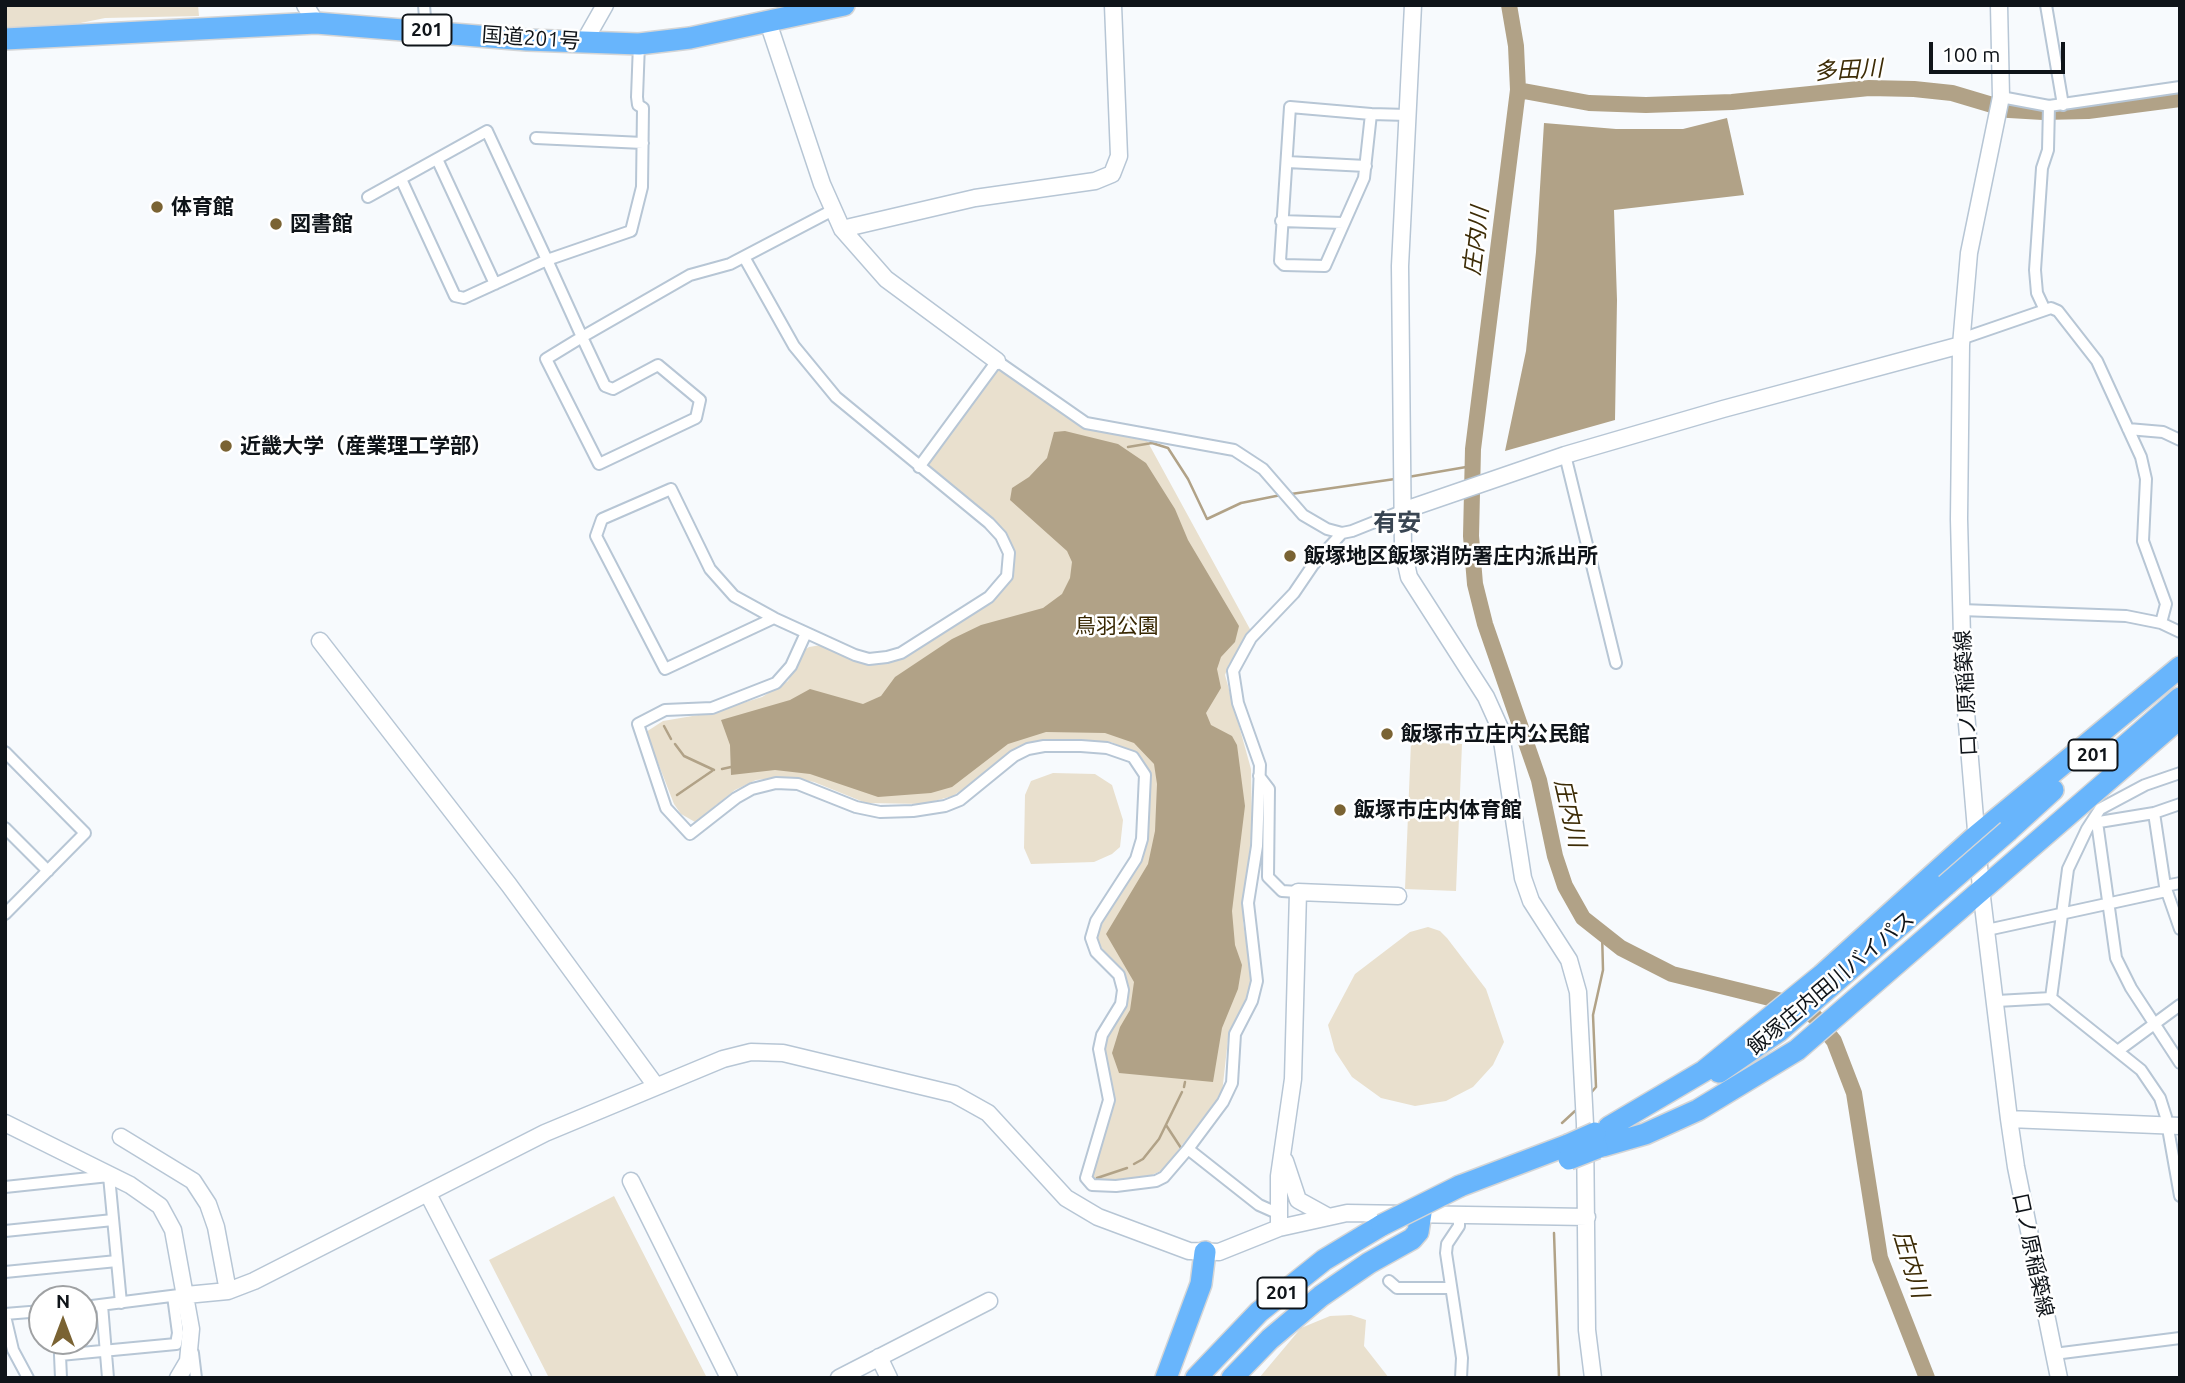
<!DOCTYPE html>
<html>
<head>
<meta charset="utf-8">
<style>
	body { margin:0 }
	#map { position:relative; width:2185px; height:1383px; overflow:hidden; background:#f7fafd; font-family:Ubuntu,sans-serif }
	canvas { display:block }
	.frame { position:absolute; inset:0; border:7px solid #0f1419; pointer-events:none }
	.north { position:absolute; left:28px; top:1285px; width:70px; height:70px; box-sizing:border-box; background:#fff; border:2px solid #9fa1a3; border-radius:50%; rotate:0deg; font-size:19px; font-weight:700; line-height:28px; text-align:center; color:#0f1419 }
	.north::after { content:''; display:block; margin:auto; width:24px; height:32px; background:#7a6333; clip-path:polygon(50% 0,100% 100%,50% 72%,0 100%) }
	.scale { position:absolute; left:1929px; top:42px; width:136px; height:32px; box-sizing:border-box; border:4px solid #0f1419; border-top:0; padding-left:9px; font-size:21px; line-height:24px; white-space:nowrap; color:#0f1419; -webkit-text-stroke:5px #fff; paint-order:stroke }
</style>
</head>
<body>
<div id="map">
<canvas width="2185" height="1383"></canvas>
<div class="frame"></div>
<div class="north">N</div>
<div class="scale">100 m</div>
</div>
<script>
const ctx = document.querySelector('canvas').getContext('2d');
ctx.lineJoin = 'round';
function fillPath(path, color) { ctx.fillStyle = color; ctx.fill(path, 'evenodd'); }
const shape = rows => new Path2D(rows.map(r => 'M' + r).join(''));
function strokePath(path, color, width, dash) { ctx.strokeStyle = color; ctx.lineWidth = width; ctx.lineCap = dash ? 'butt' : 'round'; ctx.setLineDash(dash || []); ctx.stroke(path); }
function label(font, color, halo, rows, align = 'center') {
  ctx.font = font + ' Ubuntu,"Noto Sans JP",sans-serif'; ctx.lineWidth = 5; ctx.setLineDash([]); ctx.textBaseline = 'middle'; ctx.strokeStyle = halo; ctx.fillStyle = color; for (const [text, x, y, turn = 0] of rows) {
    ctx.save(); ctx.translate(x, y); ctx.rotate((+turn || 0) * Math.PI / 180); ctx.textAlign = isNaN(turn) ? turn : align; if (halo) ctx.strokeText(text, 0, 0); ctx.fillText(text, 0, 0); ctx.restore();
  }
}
fillPath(shape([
	[5,5,198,5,199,16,105,18,61,27,5,30],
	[1002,368,1068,417,1145,437,1251,631,1229,664,1225,675,1251,769,1252,828,1243,922,1252,976,1248,994,1228,1039,1222,1093,1163,1170,1145,1178,1096,1181,1091,1173,1112,1106,1112,1086,1103,1045,1125,1000,1127,984,1121,969,1099,945,1097,932,1147,837,1150,784,1148,768,1139,754,1111,742,1052,739,1025,746,953,796,923,804,866,803,814,782,786,777,756,780,735,790,695,822,681,814,674,804,646,732,663,721,710,713,762,697,788,681,803,651,809,647,821,645,845,655,894,658,1011,575,1012,545,1005,534,926,467,928,459,996,369],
	[1411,742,1462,744,1456,891,1405,889],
	[1053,773,1095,774,1112,785,1123,820,1120,847,1112,854,1094,862,1031,864,1024,848,1025,795,1031,781],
	[1428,927,1440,931,1447,938,1486,989,1504,1042,1493,1065,1473,1087,1446,1101,1415,1106,1381,1098,1352,1077,1335,1051,1328,1025,1355,974,1410,932],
	[614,1196,707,1378,549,1378,489,1260],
	[1351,1315,1366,1320,1364,1346,1389,1378,1259,1378,1301,1328,1330,1316]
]), '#e9e0ce');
fillPath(shape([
	[1727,118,1744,195,1614,210,1617,300,1615,420,1505,451,1526,351,1536,252,1544,123,1616,129,1683,129],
	[1065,431,1118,444,1146,463,1175,509,1188,540,1239,626,1235,642,1221,657,1217,669,1221,688,1206,713,1211,725,1232,736,1237,745,1245,806,1232,911,1235,945,1242,965,1238,989,1222,1028,1213,1082,1119,1073,1112,1053,1120,1027,1130,1010,1134,982,1106,934,1148,864,1155,831,1157,784,1154,764,1134,743,1105,733,1046,732,1008,744,952,787,931,793,878,797,810,774,775,770,731,775,730,745,721,720,790,700,810,689,863,704,881,696,895,677,952,639,981,625,1043,608,1062,594,1070,578,1072,562,1067,551,1010,500,1012,488,1029,477,1047,458,1054,432]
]), '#b1a287');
strokePath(shape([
	[1128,447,1152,443,1168,448,1188,479,1207,519,1241,503,1281,495],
	[1408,477,1472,466],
	[1291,494,1395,479],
	[664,726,671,739],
	[675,744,684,756,714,770],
	[722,769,731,767],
	[677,795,712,771],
	[1184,1087,1185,1082],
	[1590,1094,1596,1087,1593,1015,1603,970,1602,931],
	[1562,1123,1575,1111],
	[1166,1125,1181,1148],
	[1134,1164,1143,1159,1159,1139,1182,1092],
	[1097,1178,1127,1168],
	[1554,1233,1559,1378]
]), '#b1a287', 2.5);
strokePath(shape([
	[1509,5,1516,46,1518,90,1473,449,1471,536,1475,584,1485,624,1539,780,1555,856,1565,886,1583,918,1621,948,1672,974,1794,1004,1815,1017,1834,1041,1854,1093,1880,1258,1927,1378],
	[1518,90,1589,103,1646,105,1732,102,1869,88,1914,89,1952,93,2009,110,2043,112,2088,111,2180,99]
]), '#b1a287', 16);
const street = shape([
	[424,5,426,30],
	[2046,5,2063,105],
	[639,44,637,97,638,105,643,108,642,187,631,231,547,260,582,337,690,275,730,264,833,210],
	[2001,97,2049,106,2180,87],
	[1290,107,1371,114,1364,178,1325,266,1284,265,1280,261,1290,107],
	[1371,114,1408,115],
	[536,138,643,143],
	[437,159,495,284],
	[1287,162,1366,166],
	[368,197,487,131,547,260,464,298,455,296,401,179],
	[1281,221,1343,223],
	[744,257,794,346,836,397,989,523,1001,536,1009,553,1007,576,989,597,901,653,887,657,869,659,855,655,774,618],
	[2044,308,2037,293,2035,270,2042,168,2048,150,2049,106],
	[582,337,605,386,613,389,658,365,700,400,696,418,599,464,546,359,582,337],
	[1961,339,2051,308,2058,311,2097,361,2141,457,2146,479,2143,541,2166,604,2161,623],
	[2128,429,2163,432,2180,440],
	[1565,455,1616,663],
	[919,467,997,361,1086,423,1234,450,1263,469,1303,515,1327,529,1342,533,1352,531,1402,511],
	[671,489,710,569,734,596,774,618,665,669,596,536,602,519,671,489],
	[1961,610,2126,616,2161,623,2180,632],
	[806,633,791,666,776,683,712,708,665,710,638,724,666,808,690,834,736,798,752,789,776,783,798,784,856,807,880,812,913,811,945,806,960,800,1014,756,1028,749,1044,746,1081,746,1107,748,1133,757,1145,775,1142,839,1136,859,1096,921,1091,938,1096,952,1119,975,1123,990,1121,1004,1102,1035,1099,1049,1109,1100,1086,1178,1092,1185,1116,1186,1156,1181,1164,1177,1188,1149,1223,1102,1232,1083,1235,1034,1252,1001,1257,981,1248,903,1257,846,1260,765,1238,703,1233,671,1251,638,1294,593,1313,565,1342,533],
	[5,752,85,833,5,914],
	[1259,776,1269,789,1268,877,1282,891,1298,892],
	[2154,813,2165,886,2180,929],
	[2097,822,2116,958,2131,988,2180,1063],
	[2093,823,2154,813,2180,804],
	[5,828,48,871],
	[2165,886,2180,883],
	[1987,930,2166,891],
	[2051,998,2068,869,2087,829,2100,809,2145,785,2180,773],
	[1997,1001,2051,998,2141,1070,2160,1098,2166,1117,2180,1196],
	[2119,1050,2180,1005],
	[1188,1149,1259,1205,1277,1213],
	[5,1187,109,1176,121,1303],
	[1459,1213,1459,1226,1447,1244,1446,1253,1462,1358,1461,1378],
	[5,1231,113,1220],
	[5,1272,117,1261],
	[1389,1281,1397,1288,1449,1288],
	[102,1305,108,1378],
	[84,1307,179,1295],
	[5,1314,42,1311],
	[5,1316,13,1350,28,1378],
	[193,1353,196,1378],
	[2054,1354,2180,1338],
	[61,1378,60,1355,176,1344,178,1333,173,1296]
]);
const secondary = shape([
	[305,5,316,23],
	[1413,5,1400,266,1403,550,1409,577,1486,697,1500,728,1523,878,1531,901,1569,960,1578,992,1585,1124,1587,1330,1593,1378],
	[1999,5,2001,97,1969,253,1961,345,1959,519,1963,677,1981,889,2009,1119,2016,1167,2059,1378],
	[768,22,822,184,842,229,886,279,997,361],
	[584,42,605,5],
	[842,229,975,198,1095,181,1112,174,1119,156,1113,5],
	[1402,511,1565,455,1723,409,1961,345],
	[320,641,509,885,656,1086],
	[2009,1119,2180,1126],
	[5,1123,130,1185,160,1206,173,1230,191,1329,188,1361,178,1378],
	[121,1137,193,1181,208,1204,216,1227,228,1291],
	[1285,1161,1298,1200,1327,1216],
	[631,1181,729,1378],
	[428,1194,523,1378],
	[1279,1228,1279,1176,1293,1079,1298,892,1398,896],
	[186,1295,228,1291,254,1281,545,1133,723,1059,751,1052,783,1053,954,1094,988,1113,1066,1198,1098,1217,1189,1251,1219,1252,1279,1228,1347,1213,1587,1217],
	[879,1357,889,1378],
	[839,1378,989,1301]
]);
const highway = shape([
	[5,39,316,23,527,40,639,44,690,38,844,5],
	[2118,752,2180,698],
	[2008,831,2053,790],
	[1719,1072,1779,1031,1946,885],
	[1609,1127,1704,1071,1822,975,1976,836,2180,667],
	[1603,1146,1645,1134,1698,1110,1797,1050,2180,718],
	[1460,1186,1568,1145],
	[1166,1378,1201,1284,1205,1252],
	[1196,1378,1259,1312,1324,1260,1382,1225],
	[1232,1378,1270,1339,1321,1296,1369,1263,1412,1239,1418,1232,1421,1213]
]);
strokePath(street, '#b7c6d5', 14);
strokePath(secondary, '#b7c6d5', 19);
strokePath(highway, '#d4d5d6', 24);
strokePath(street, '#fff', 10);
strokePath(secondary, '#fff', 16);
strokePath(highway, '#68b5fc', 21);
const highwayBridge = shape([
	[1946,885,2008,831],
	[1568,1145,1595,1133],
	[1569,1159,1597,1148],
	[1382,1225,1460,1186]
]);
strokePath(highwayBridge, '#d4d5d6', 24, []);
strokePath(highwayBridge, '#68b5fc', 21);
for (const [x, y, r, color] of [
	[157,207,7,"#7a6333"],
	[276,224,7,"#7a6333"],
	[226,446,7,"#7a6333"],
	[1290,556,7,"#7a6333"],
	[1387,734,7,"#7a6333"],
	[1340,810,7,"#7a6333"]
]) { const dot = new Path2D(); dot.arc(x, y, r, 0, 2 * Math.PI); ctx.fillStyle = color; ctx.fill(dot); strokePath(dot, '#fff', 2.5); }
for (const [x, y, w] of [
	[427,30,49],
	[2093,755,49],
	[1282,1293,49]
]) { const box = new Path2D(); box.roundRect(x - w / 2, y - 15.5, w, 31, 5); ctx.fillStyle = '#fff'; ctx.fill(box); strokePath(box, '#0f1419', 2); }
label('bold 19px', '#0f1419', null, [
	["201",427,30],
	["201",2093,755],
	["201",1282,1293]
]);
label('21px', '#0f1419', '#fff', [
	["国道201号",531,38,4],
	["口ノ原稲築線",1966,693,-93],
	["飯塚庄内田川バイパス",1831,983,-40],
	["口ノ原稲築線",2033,1255,78]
]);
label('bold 21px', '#0f1419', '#fff', [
	["体育館",171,207],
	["図書館",290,224],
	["近畿大学（産業理工学部）",240,446],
	["飯塚地区飯塚消防署庄内派出所",1304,556],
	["飯塚市立庄内公民館",1401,734],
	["飯塚市庄内体育館",1354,810]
], 'left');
label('21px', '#372600', '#fff', [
	["鳥羽公園",1117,626]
]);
label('italic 23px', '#3d2c06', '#fff', [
	["多田川",1848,70,-3],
	["庄内川",1476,241,-83],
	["庄内川",1570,813,77],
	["庄内川",1911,1264,73]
]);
label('bold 24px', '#394552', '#fff', [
	["有安",1397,523]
]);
</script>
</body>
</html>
